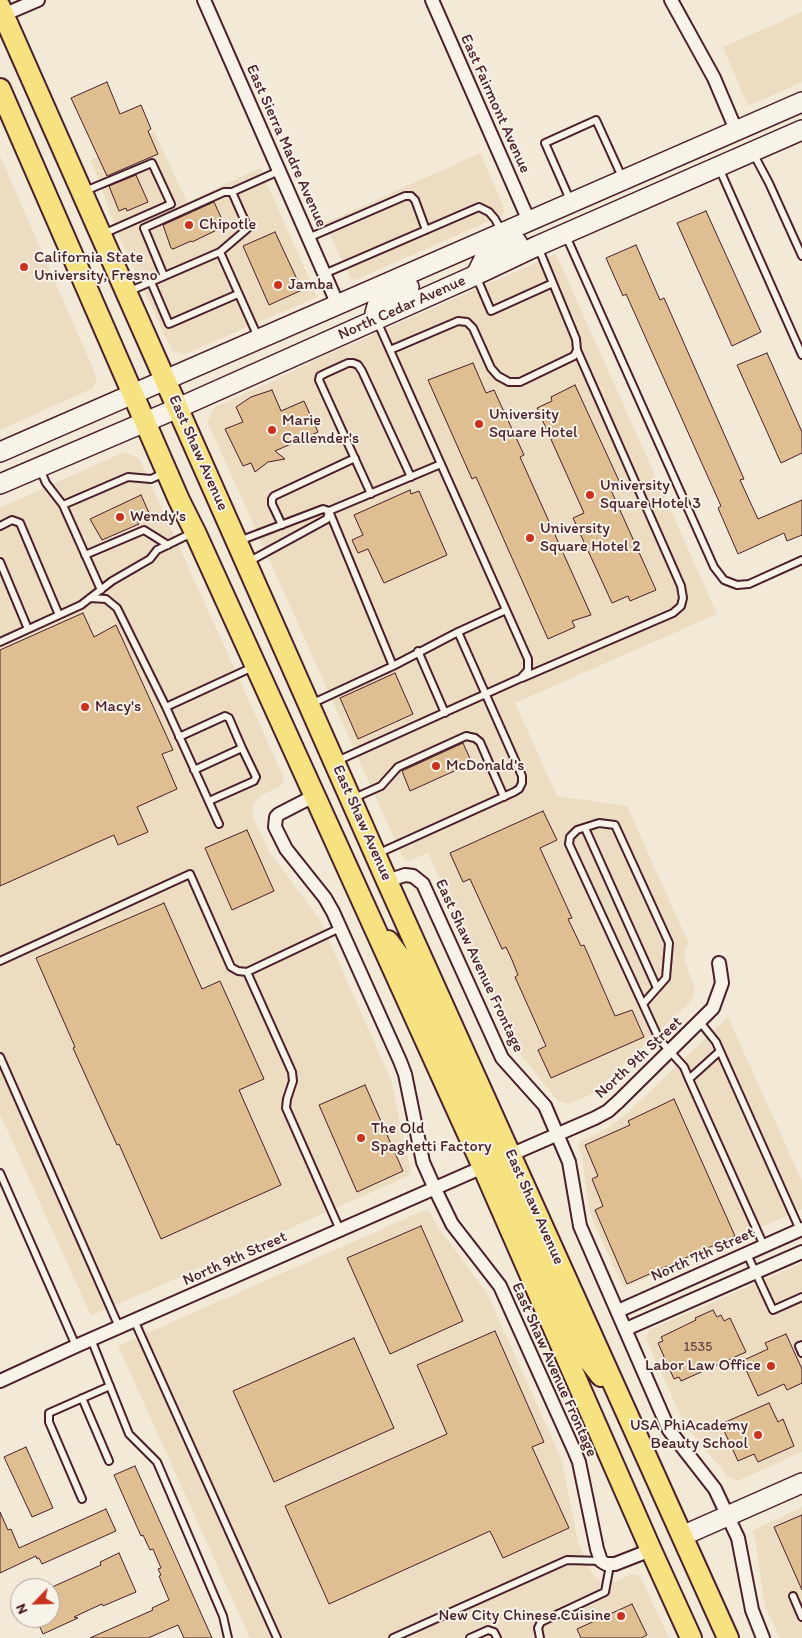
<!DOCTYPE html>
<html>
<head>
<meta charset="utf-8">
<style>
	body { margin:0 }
	#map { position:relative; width:802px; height:1638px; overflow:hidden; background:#f2e9d7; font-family:Itim,sans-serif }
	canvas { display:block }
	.north { position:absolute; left:10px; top:1578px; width:50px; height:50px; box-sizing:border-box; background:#f7f3e8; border:1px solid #b29e9c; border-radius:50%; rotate:246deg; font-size:14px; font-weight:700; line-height:20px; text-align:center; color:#4a1f2b }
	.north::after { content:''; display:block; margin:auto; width:18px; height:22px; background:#c8321e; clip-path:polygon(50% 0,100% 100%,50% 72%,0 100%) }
</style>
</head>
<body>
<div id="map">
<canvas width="802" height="1638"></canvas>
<div class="north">N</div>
</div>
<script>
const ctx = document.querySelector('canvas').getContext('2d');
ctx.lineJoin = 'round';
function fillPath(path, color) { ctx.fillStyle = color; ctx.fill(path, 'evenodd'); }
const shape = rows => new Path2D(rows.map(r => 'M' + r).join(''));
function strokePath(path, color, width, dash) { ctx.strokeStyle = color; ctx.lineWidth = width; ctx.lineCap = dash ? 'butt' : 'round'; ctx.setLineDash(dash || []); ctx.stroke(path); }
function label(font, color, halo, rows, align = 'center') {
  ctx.font = font + ' Itim,sans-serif'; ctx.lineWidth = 4; ctx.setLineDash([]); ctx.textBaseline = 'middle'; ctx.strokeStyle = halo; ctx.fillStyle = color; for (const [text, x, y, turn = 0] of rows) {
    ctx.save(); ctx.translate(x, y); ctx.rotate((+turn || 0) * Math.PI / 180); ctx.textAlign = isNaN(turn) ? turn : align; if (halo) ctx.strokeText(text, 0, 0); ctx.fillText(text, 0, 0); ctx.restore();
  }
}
fillPath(shape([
	[802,12,802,82,748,106,723,47],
	[154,132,187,202,260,168,317,297,185,354,172,351,118,234,91,160],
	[480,153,505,210,503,215,355,280,350,278,325,223],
	[0,156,97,378,93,388,0,430],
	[556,254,717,614,515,703,557,796,627,806,688,942,685,951,685,961,695,990,692,1000,601,1086,590,1095,568,1104,558,1101,514,1046,428,853,408,861,403,858,208,423,213,408,267,384,324,356],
	[124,452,139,458,283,776,283,782,280,786,262,795,255,801,252,810,254,819,268,850,320,920,391,1080,411,1172,408,1176,91,1316,0,1114,0,508],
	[728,1017,802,1181,802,1209,626,1287,623,1286,593,1221,589,1208,582,1157,578,1145,579,1142,608,1128,623,1117],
	[425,1210,430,1212,435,1223,487,1293,561,1458,578,1542,591,1572,598,1579,608,1583,615,1582,632,1574,640,1576,669,1638,250,1638,118,1346],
	[802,1263,802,1452,737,1481,727,1476,721,1468,685,1425,646,1339,649,1330],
	[802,1507,802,1638,780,1638,766,1608,763,1595,756,1545,752,1531]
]), '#ecdcc2');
const building = shape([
	[107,82,120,114,141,105,151,129,148,131,158,154,107,176,71,98,107,82],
	[136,175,148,202,127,211,126,208,119,211,109,186,136,175],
	[214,202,225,226,192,242,191,241,173,249,171,248,163,225,214,202],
	[706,211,761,332,732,346,677,223,706,211],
	[275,232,302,290,269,305,243,246,275,232],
	[636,245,660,300,664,298,744,479,740,480,758,519,802,500,802,535,787,541,784,533,738,554,718,508,721,506,626,294,623,296,606,258,636,245],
	[767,353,802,432,802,453,781,463,737,365,767,353],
	[473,363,486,393,494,390,524,455,520,457,591,615,572,621,575,627,548,639,476,477,472,479,428,380,473,363],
	[575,385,620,483,610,488,656,590,630,601,628,596,612,603,573,518,584,513,537,408,552,401,551,397,575,385],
	[272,390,281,411,304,401,318,432,275,451,285,459,268,462,255,472,251,463,243,466,225,429,243,422,236,407,251,397,272,390],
	[410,490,411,494,419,491,447,555,384,583,368,549,358,553,352,540,363,535,354,515,410,490],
	[141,495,150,515,137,521,139,524,102,540,90,519,141,495],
	[83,613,94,637,116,625,173,750,162,754,177,789,137,807,148,832,118,845,114,835,0,886,0,650,83,613],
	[395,673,413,714,358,739,340,698,395,673],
	[463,743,472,763,410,791,402,771,463,743],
	[543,811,557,840,540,848,572,918,568,919,581,946,584,945,615,1016,632,1010,644,1037,551,1078,538,1050,546,1046,515,977,518,975,512,960,506,947,502,949,470,879,463,882,450,853,543,811],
	[247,830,274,891,232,910,205,848,247,830],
	[164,903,202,989,220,981,264,1079,239,1090,281,1185,161,1239,119,1144,117,1145,73,1048,75,1047,36,958,164,903],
	[365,1085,403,1171,357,1192,319,1105,365,1085],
	[674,1099,735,1236,627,1284,595,1210,603,1206,592,1179,598,1176,585,1145,630,1125,628,1121,674,1099],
	[421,1226,463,1321,390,1354,347,1258,421,1226],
	[713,1310,717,1317,721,1315,724,1321,730,1318,746,1352,681,1381,679,1377,674,1379,658,1343,663,1341,661,1337,696,1320,695,1318,713,1310],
	[495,1331,544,1442,532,1447,569,1528,503,1558,490,1531,329,1604,285,1506,447,1434,417,1365,495,1331],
	[786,1334,802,1369,802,1383,787,1390,784,1384,758,1396,742,1361,768,1349,765,1343,786,1334],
	[354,1338,394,1428,274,1482,233,1391,354,1338],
	[769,1403,778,1422,783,1419,794,1446,758,1462,754,1454,738,1461,721,1424,769,1403],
	[26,1447,53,1508,32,1517,4,1457,26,1447],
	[135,1466,187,1582,212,1638,184,1638,178,1625,148,1638,90,1638,153,1610,152,1608,169,1600,159,1576,161,1575,158,1569,161,1568,153,1549,150,1550,143,1535,141,1536,114,1475,135,1466],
	[106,1509,116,1531,42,1564,39,1558,37,1559,36,1556,0,1573,0,1512,8,1530,11,1529,19,1548,106,1509],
	[802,1515,802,1590,774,1527,802,1515],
	[119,1553,136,1592,103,1606,102,1604,91,1609,74,1617,78,1618,43,1634,36,1618,50,1618,50,1588,101,1565,100,1562,119,1553],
	[632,1604,647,1635,641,1638,581,1638,577,1629,632,1604]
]);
fillPath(building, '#dfbf92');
strokePath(building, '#4a1f2b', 1);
const lane = shape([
	[753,153,769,183,802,256],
	[719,168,802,355],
	[85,191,152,163,171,204,103,234],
	[571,202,545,143,596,120,622,177],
	[566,236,714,567,724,580,737,585,749,584,802,560],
	[308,238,405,196,411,196,415,200,426,230],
	[324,274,479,207,489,212,495,219,502,232],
	[164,276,144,228,224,192,232,192],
	[476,276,491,311,553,283],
	[151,282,169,324,238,294],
	[130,291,220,252],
	[258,337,220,252,248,228,232,192,279,171],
	[390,350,458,321,467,322,473,328,491,368,498,376,509,382,520,382,574,356,577,350,576,339,538,247],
	[40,469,46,483,63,505,128,477,151,479,164,473],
	[371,494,319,380,320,376,326,373,348,363,353,363,358,365,362,371,411,477],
	[63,505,101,590],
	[282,525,272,504,272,499,274,496,355,458],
	[0,526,12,520,20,523,59,615],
	[239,541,323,509,329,511,327,519,250,561],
	[85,555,144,530,168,545],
	[0,562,28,629],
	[90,598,106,599,117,608,166,707,219,824],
	[0,642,81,605,112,581,150,559,157,550,192,533],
	[418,651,445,713],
	[393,666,329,511,441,464],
	[522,678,673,613,681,606,683,598,681,586,577,350],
	[311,704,393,666,458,632,506,610],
	[166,707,253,667],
	[179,737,225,716,229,718,242,748,194,770],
	[337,761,521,678,528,670,528,659,377,321],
	[354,798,381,786,398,767,466,736,475,738,480,742,504,797],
	[209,801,254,781,256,777,242,748],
	[585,828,657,988],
	[377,854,514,792,519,789,522,783,522,776,458,632],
	[0,961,190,874,231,967,238,971,247,972],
	[643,1004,666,978,669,943,615,825,599,823,577,830,570,837,569,844,659,1039,684,1067,689,1079,720,1051,716,1042,700,1022],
	[720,1051,800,1230],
	[0,1057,119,1327],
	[689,1079,764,1246],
	[0,1173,76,1346],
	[340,1230,286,1108,287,1099,293,1081,292,1072,247,972,340,928],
	[747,1254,773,1310,802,1297],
	[134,1320,277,1638],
	[91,1339,129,1434,157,1462,223,1616,228,1638],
	[802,1345,799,1346,802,1353],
	[82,1398,109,1461],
	[82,1499,49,1422,49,1413,110,1386],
	[793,1596,802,1617],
	[393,1638,567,1560,601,1561],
	[470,1638,488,1630,494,1632,497,1638],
	[540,1638,538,1628,541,1622,605,1592,610,1565]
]);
const street = shape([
	[204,0,338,305],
	[432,0,529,221],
	[671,0,714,78,736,130],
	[3,15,38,0],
	[314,796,279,814,276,817,275,827,286,849,325,898,333,912,400,1061,405,1074,423,1162,435,1189,452,1224,500,1286,574,1450,579,1462,597,1549,601,1561,606,1564,615,1564,651,1550],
	[387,881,405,875,413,876,423,884,502,1058,545,1106,569,1162,580,1226,669,1430,715,1489,738,1538,752,1610,763,1638],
	[510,1155,595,1118,608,1111,619,1101,713,1008,722,983,719,963],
	[618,1311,802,1229],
	[626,1329,802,1252],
	[0,1381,76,1346,483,1167]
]);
const secondary = shape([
	[476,275,486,255,517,242],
	[376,319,375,313,377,306,382,300,409,287],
	[0,452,802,102],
	[0,484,178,408,476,275,537,246,802,130],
	[682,1536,802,1483]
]);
const primary = shape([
	[0,7,387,881,728,1638],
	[0,89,179,500,195,532,483,1167,651,1550,691,1638],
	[388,941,408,968,488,1144,500,1154,510,1155],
	[483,1167,490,1167,496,1169,501,1173,506,1180,581,1350,601,1376]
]);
strokePath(lane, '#4a1f2b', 10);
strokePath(street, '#4a1f2b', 16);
strokePath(secondary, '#4a1f2b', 22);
strokePath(primary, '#4a1f2b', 24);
strokePath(lane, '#f7f3e8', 6);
strokePath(street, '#f7f3e8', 12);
strokePath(secondary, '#f7f3e8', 19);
strokePath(primary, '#f7e281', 20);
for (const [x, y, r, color] of [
	[189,225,5,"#c8321e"],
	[24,267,5,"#c8321e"],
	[278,285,5,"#c8321e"],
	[479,424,5,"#c8321e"],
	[272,430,5,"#c8321e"],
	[590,495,5,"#c8321e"],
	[120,517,5,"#c8321e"],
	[530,538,5,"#c8321e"],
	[85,707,5,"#c8321e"],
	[436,766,5,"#c8321e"],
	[361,1138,5,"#c8321e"],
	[771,1366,5,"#c8321e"],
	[758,1435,5,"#c8321e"],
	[621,1616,5,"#c8321e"]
]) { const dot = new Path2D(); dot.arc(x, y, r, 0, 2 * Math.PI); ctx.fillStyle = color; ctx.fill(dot); strokePath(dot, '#f7f3e8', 2); }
label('14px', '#6f4745', null, [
	["1535",698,1347]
]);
label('16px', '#4a1f2b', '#f7f3e8', [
	["East Fairmont Avenue",495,104,66],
	["East Sierra Madre Avenue",286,146,66],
	["North Cedar Avenue",402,308,-24],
	["East Shaw Avenue",198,453,66],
	["East Shaw Avenue",362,823,66],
	["East Shaw Avenue Frontage",479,966,65],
	["North 9th Street",639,1058,-43],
	["East Shaw Avenue",534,1207,66],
	["North 7th Street",703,1255,-24],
	["North 9th Street",235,1259,-24],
	["East Shaw Avenue Frontage",554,1370,66]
]);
label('16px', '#4a1f2b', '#f7f3e8', [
	["Chipotle",199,225],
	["California State",34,258],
	["University, Fresno",34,276],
	["Jamba",288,285],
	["University",489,415],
	["Square Hotel",489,433],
	["Marie",282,421],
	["Callender's",282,439],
	["University",600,486],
	["Square Hotel 3",600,504],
	["Wendy's",130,517],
	["University",540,529],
	["Square Hotel 2",540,547],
	["Macy's",95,707],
	["McDonald's",446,766],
	["The Old",371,1129],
	["Spaghetti Factory",371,1147],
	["Labor Law Office",761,1366,"right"],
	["USA PhiAcademy",748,1426,"right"],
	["Beauty School",748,1444,"right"],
	["New City Chinese Cuisine",611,1616,"right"]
], 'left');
</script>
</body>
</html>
